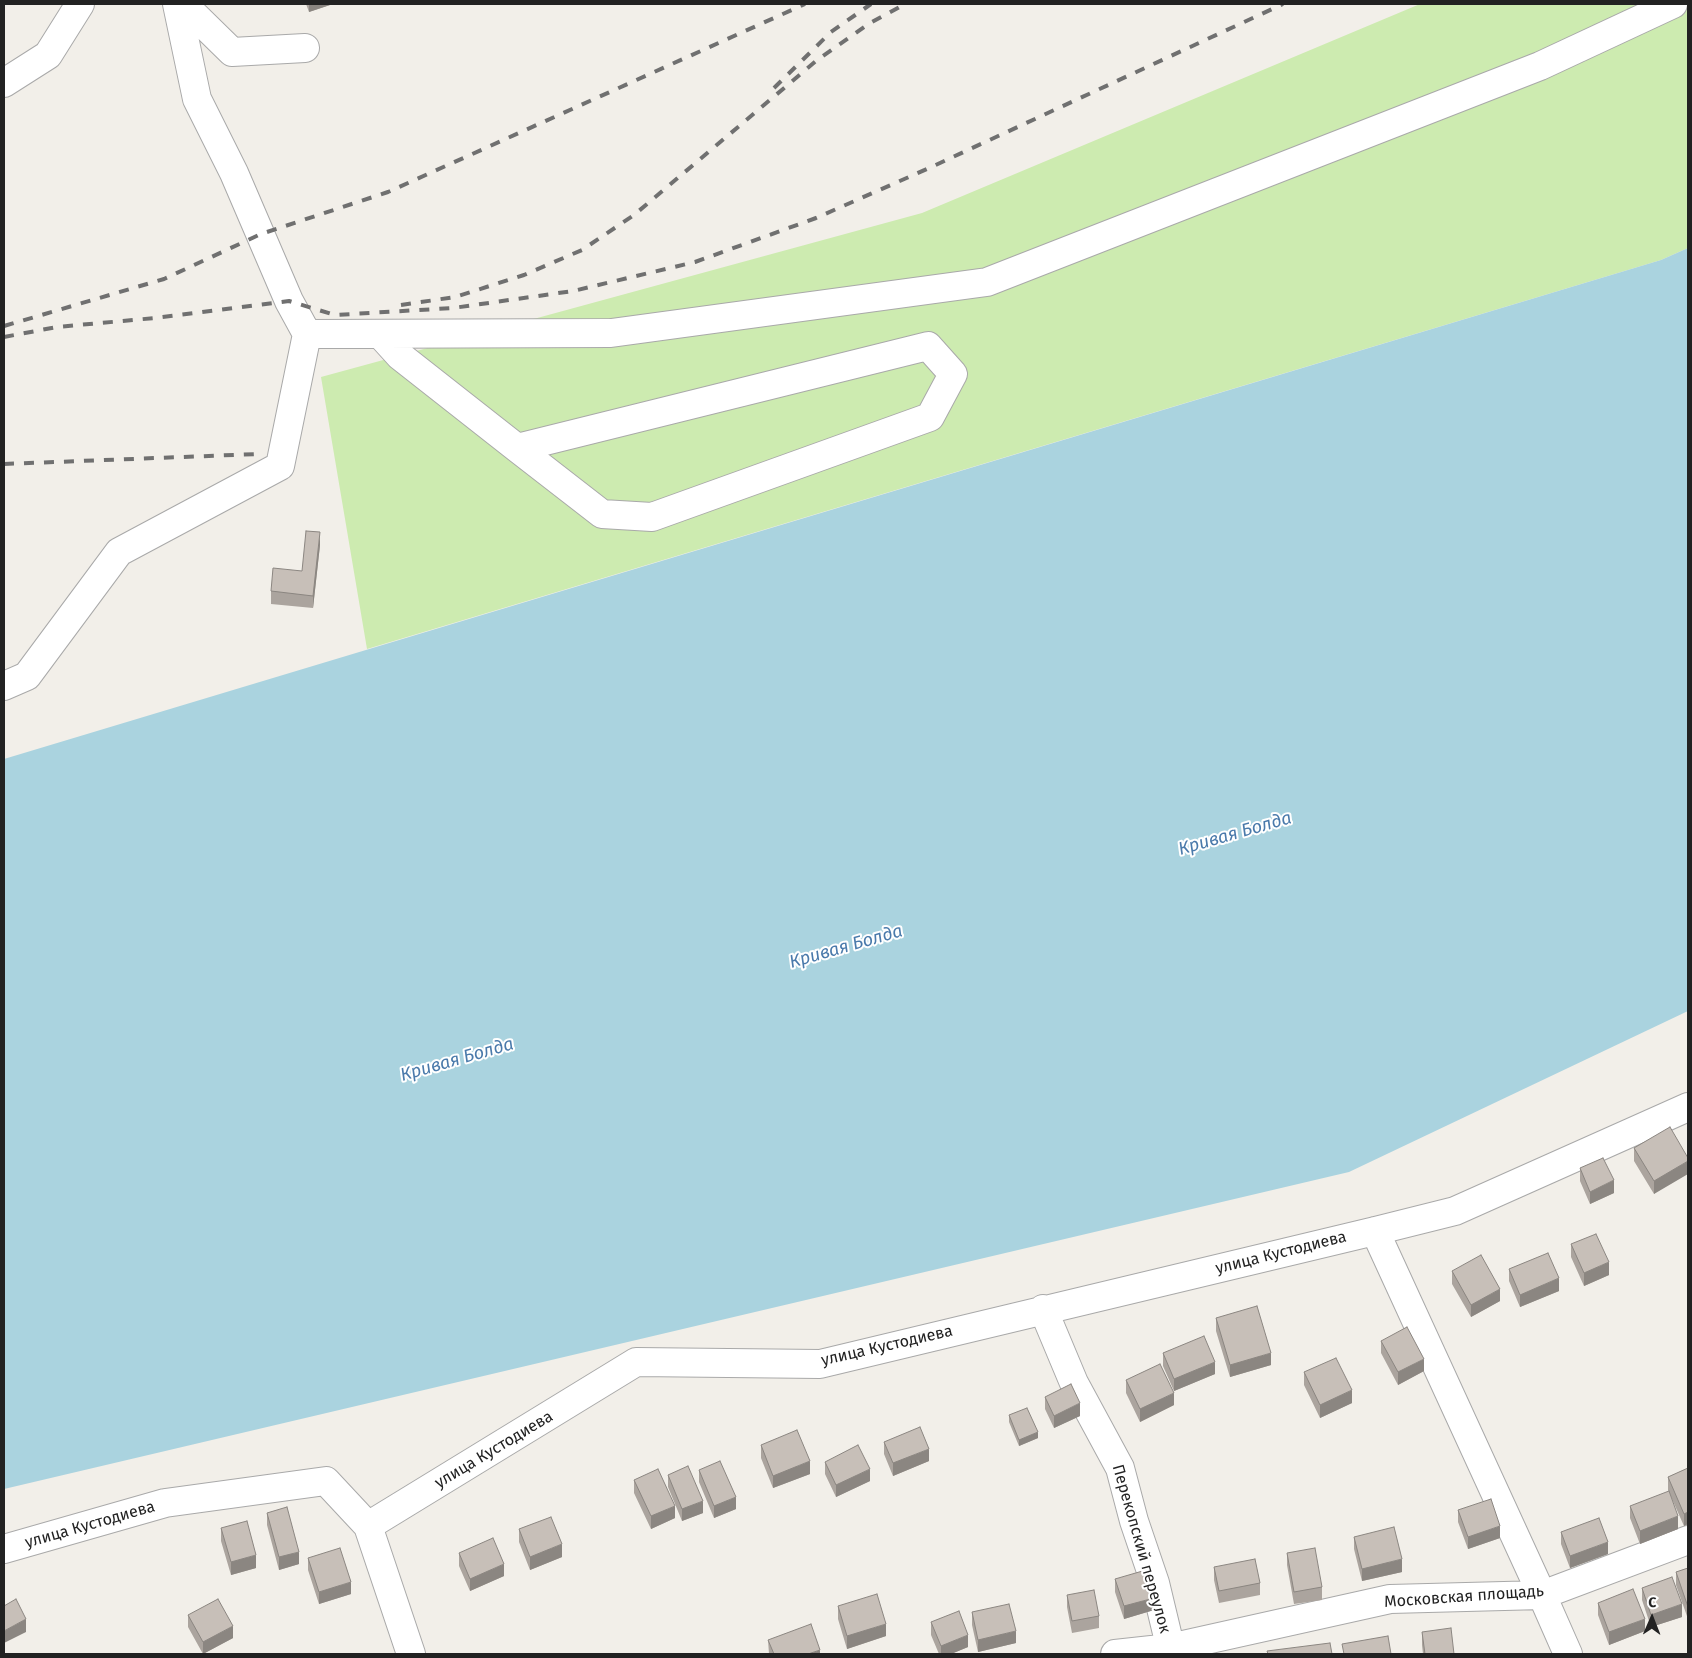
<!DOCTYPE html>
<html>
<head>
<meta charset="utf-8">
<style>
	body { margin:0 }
	#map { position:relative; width:1692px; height:1658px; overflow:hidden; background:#f2efe9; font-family:"Fira Sans",sans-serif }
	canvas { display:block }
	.frame { position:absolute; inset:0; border:5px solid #222; pointer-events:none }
	.north { position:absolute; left:1627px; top:1593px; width:50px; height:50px; -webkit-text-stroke:4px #fff; paint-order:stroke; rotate:1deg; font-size:14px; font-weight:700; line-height:20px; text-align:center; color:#222 }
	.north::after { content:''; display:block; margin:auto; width:18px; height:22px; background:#222; clip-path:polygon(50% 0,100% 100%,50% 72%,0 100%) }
</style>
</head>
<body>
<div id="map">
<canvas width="1692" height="1658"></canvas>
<div class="frame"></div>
<div class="north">С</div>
</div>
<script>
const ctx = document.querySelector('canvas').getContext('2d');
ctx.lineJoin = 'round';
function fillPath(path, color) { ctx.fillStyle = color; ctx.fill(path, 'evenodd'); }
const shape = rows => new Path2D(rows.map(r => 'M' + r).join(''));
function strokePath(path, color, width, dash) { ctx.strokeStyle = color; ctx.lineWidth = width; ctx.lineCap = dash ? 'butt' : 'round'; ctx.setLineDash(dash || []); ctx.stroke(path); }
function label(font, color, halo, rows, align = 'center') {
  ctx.font = font + ' "Fira Sans",sans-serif'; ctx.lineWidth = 4; ctx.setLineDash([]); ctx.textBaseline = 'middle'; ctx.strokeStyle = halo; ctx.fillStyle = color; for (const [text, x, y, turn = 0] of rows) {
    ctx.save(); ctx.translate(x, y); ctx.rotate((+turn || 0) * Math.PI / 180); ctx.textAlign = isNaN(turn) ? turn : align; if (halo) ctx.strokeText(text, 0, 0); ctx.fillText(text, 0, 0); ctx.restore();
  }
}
fillPath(shape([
	[1420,4,1688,4,1688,248,1661,260,367,649,321,377,922,213]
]), '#cdebb0');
fillPath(shape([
	[1688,248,1688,1011,1349,1172,4,1489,4,759,1661,260]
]), '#aad3df');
const minor = shape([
	[183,4,232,52,305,48],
	[4,83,48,55,80,4],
	[307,334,611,333,987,282,1540,66,1673,4],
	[380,334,400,356,517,448,602,514,652,517,930,417,953,374,928,346,517,448],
	[4,686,27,676,119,552,280,466,307,334,289,301,234,173,197,99,177,4],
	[1375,1231,1542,1595,1568,1654],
	[1043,1309,1074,1383,1120,1468,1134,1521,1155,1583,1172,1654],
	[368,1526,411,1654],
	[4,1549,165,1503,326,1481,368,1526,636,1362,820,1364,1375,1231,1455,1211,1688,1107],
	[1115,1654,1170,1648,1390,1599,1542,1595,1688,1540]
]);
strokePath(minor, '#a9a9a9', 30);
strokePath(minor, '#fff', 28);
strokePath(shape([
	[774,88,831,32,871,4],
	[401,305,455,297,524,275,582,250,634,215,816,61,870,23,905,4],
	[4,326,164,279,261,234,388,192,805,4],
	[4,337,57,327,155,318,289,301,335,315,453,308,573,291,695,262,816,218,927,169,1283,4],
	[4,464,258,454]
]), '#707070', 4, [10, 10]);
fillPath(shape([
	[306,4,333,4,309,12],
	[320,545,313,608,271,604,271,591,302,571],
	[1634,1148,1688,1158,1654,1194,1634,1161],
	[1580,1168,1614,1193,1590,1204,1580,1181],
	[1571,1244,1609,1275,1584,1286,1571,1257],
	[1509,1269,1559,1291,1520,1307,1509,1281],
	[1452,1271,1500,1301,1471,1317,1452,1284],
	[1216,1318,1271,1365,1230,1377,1216,1331],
	[1381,1341,1424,1371,1398,1385,1381,1353],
	[1163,1353,1215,1374,1174,1391,1163,1366],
	[1304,1372,1352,1403,1320,1418,1304,1385],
	[1126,1380,1174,1405,1140,1422,1126,1393],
	[1045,1397,1080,1416,1054,1428,1045,1409],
	[1009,1415,1038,1438,1019,1446,1009,1422],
	[884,1442,929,1461,893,1476,884,1454],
	[761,1445,810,1474,773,1488,761,1458],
	[825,1462,870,1481,836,1497,825,1474],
	[1688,1468,1688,1524,1684,1526,1668,1490,1668,1477],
	[699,1470,736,1509,714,1518,699,1482],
	[668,1475,703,1513,682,1521,668,1487],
	[634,1480,675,1518,651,1529,634,1493],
	[1630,1506,1678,1529,1640,1544,1630,1518],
	[1458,1510,1500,1538,1468,1549,1458,1522],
	[267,1513,299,1564,279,1570,267,1525],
	[221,1528,256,1568,231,1575,221,1541],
	[519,1529,562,1557,530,1570,519,1542],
	[1561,1532,1608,1554,1570,1568,1561,1544],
	[1354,1537,1402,1572,1362,1581,1354,1549],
	[459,1553,504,1576,470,1591,459,1566],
	[1287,1553,1322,1587,1322,1600,1294,1604,1287,1565],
	[308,1558,351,1594,319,1604,308,1570],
	[1214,1567,1260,1583,1260,1595,1219,1603,1214,1580],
	[1688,1568,1688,1619,1676,1585,1676,1572],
	[1115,1579,1154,1610,1124,1619,1115,1592],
	[1642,1588,1682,1617,1651,1627,1642,1600],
	[1067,1595,1099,1616,1099,1628,1072,1633,1067,1607],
	[1598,1603,1645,1631,1609,1645,1598,1615],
	[838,1606,886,1636,847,1649,838,1619],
	[972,1612,1016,1643,978,1652,972,1625],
	[188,1615,233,1638,203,1654,188,1627],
	[931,1622,968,1647,951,1654,939,1654,931,1635],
	[1422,1632,1454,1654,1423,1654,1422,1645],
	[768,1640,820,1654,769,1654]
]), '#aba49e');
fillPath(shape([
	[309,4,333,4,309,12],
	[320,532,320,545,313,608,313,596],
	[1688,1161,1688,1174,1654,1194,1654,1181],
	[1614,1180,1614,1193,1590,1204,1590,1192],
	[1609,1262,1609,1275,1584,1286,1584,1273],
	[1559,1278,1559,1291,1520,1307,1520,1295],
	[1500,1289,1500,1301,1471,1317,1471,1305],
	[1271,1353,1271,1365,1230,1377,1230,1365],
	[1424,1359,1424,1371,1398,1385,1398,1372],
	[1215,1362,1215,1374,1174,1391,1174,1379],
	[1352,1390,1352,1403,1320,1418,1320,1405],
	[1174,1393,1174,1405,1140,1422,1140,1409],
	[1080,1403,1080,1416,1054,1428,1054,1416],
	[1038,1432,1038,1438,1019,1446,1019,1440],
	[929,1449,929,1461,893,1476,893,1463],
	[810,1461,810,1474,773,1488,773,1476],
	[870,1469,870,1481,836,1497,836,1485],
	[736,1497,736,1509,714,1518,714,1506],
	[703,1501,703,1513,682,1521,682,1509],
	[675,1506,675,1518,651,1529,651,1516],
	[1688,1512,1688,1524,1684,1526,1684,1514],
	[1678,1516,1678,1529,1640,1544,1640,1531],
	[1500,1526,1500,1538,1468,1549,1468,1537],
	[1608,1542,1608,1554,1570,1568,1570,1556],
	[562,1544,562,1557,530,1570,530,1557],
	[299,1552,299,1564,279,1570,279,1557],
	[256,1555,256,1568,231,1575,231,1562],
	[1402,1559,1402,1572,1362,1581,1362,1569],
	[504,1564,504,1576,470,1591,470,1579],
	[351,1582,351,1594,319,1604,319,1592],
	[1154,1598,1154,1610,1124,1619,1124,1606],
	[1682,1604,1682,1617,1651,1627,1651,1615],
	[26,1619,26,1632,4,1643,4,1631],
	[1645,1619,1645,1631,1609,1645,1609,1632],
	[886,1624,886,1636,847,1649,847,1636],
	[233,1626,233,1638,203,1654,203,1642],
	[1016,1631,1016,1643,978,1652,978,1640],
	[968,1635,968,1647,951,1654,941,1654,941,1646],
	[820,1650,820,1654,808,1654]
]), '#8b8681');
const building = shape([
	[306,531,320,532,313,596,271,591,273,568,302,571,306,531],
	[1670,1127,1688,1158,1688,1161,1654,1181,1634,1148,1670,1127],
	[1603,1158,1614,1180,1590,1192,1580,1168,1603,1158],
	[1596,1234,1609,1262,1584,1273,1571,1244,1596,1234],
	[1548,1253,1559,1278,1520,1295,1509,1269,1548,1253],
	[1481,1255,1500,1289,1471,1305,1452,1271,1481,1255],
	[1257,1306,1271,1353,1230,1365,1216,1318,1257,1306],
	[1407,1327,1424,1359,1398,1372,1381,1341,1407,1327],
	[1204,1336,1215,1362,1174,1379,1163,1353,1204,1336],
	[1336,1358,1352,1390,1320,1405,1304,1372,1336,1358],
	[1160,1364,1174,1393,1140,1409,1126,1380,1160,1364],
	[1071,1384,1080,1403,1054,1416,1045,1397,1071,1384],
	[1027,1408,1038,1432,1019,1440,1009,1415,1027,1408],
	[920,1427,929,1449,893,1463,884,1442,920,1427],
	[797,1430,810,1461,773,1476,761,1445,797,1430],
	[858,1445,870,1469,836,1485,825,1462,858,1445],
	[720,1461,736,1497,714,1506,699,1470,720,1461],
	[688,1466,703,1501,682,1509,668,1475,688,1466],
	[1688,1468,1688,1512,1684,1514,1668,1477,1688,1468],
	[658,1469,675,1506,651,1516,634,1480,658,1469],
	[1669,1491,1678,1516,1640,1531,1630,1506,1669,1491],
	[1491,1499,1500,1526,1468,1537,1458,1510,1491,1499],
	[287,1507,299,1552,279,1557,267,1513,287,1507],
	[551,1517,562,1544,530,1557,519,1529,551,1517],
	[1599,1518,1608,1542,1570,1556,1561,1532,1599,1518],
	[247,1521,256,1555,231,1562,221,1528,247,1521],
	[1394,1527,1402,1559,1362,1569,1354,1537,1394,1527],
	[493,1538,504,1564,470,1579,459,1553,493,1538],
	[340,1548,351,1582,319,1592,308,1558,340,1548],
	[1315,1548,1322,1587,1294,1592,1287,1553,1315,1548],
	[1255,1559,1260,1583,1219,1591,1214,1567,1255,1559],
	[1688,1568,1688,1607,1676,1572,1688,1568],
	[1146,1570,1154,1598,1124,1606,1115,1579,1146,1570],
	[1672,1577,1682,1604,1651,1615,1642,1588,1672,1577],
	[1633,1589,1645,1619,1609,1632,1598,1603,1633,1589],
	[1094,1590,1099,1616,1072,1621,1067,1595,1094,1590],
	[877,1594,886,1624,847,1636,838,1606,877,1594],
	[16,1599,26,1619,4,1631,4,1606,16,1599],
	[218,1599,233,1626,203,1642,188,1615,218,1599],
	[1009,1604,1016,1631,978,1640,972,1612,1009,1604],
	[959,1611,968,1635,941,1646,931,1622,959,1611],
	[811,1624,820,1650,808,1654,774,1654,768,1640,811,1624],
	[1451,1628,1454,1654,1425,1654,1422,1632,1451,1628],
	[1388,1636,1391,1654,1344,1654,1342,1644,1388,1636],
	[1330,1643,1332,1654,1268,1654,1267,1651,1330,1643]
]);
fillPath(building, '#c7bfb8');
strokePath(building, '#8b8681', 1);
label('16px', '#222', '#fff', [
	["улица Кустодиева",1281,1253,-14],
	["улица Кустодиева",887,1346,-13],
	["улица Кустодиева",494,1450,-31],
	["улица Кустодиева",90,1525,-16],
	["Перекопский переулок",1141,1549,74],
	["Московская площадь",1464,1597,-4]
]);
label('italic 18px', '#4a7aab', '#fff', [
	["Кривая Болда",1235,834,-16],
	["Кривая Болда",846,947,-16],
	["Кривая Болда",457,1060,-16]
]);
</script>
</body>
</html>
